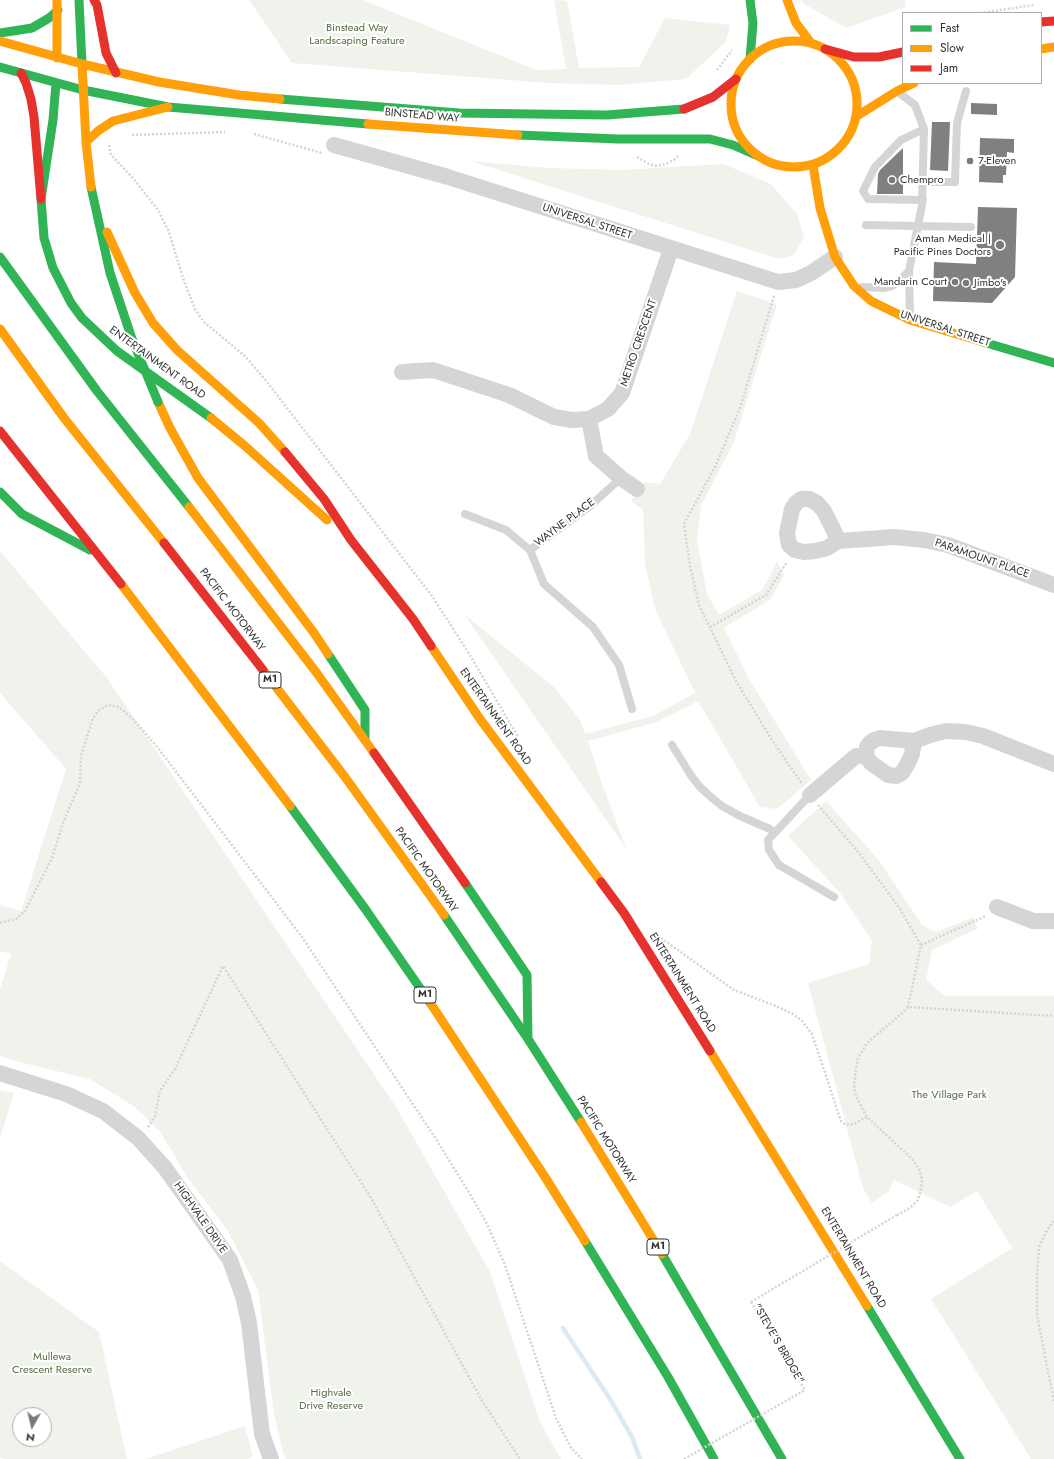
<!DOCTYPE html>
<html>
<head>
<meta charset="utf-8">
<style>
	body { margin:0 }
	#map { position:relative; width:1054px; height:1459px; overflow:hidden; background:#fff; font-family:Jost,sans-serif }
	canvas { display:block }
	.legend { position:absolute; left:902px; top:12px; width:140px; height:72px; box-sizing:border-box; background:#fff; border:1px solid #adadad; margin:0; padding:5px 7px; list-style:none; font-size:12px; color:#313131 }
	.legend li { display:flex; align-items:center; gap:8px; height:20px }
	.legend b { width:20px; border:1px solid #adadad }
	.north { position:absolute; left:12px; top:1407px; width:40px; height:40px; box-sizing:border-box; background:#fff; border:1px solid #adadad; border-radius:50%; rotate:188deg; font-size:11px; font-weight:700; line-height:16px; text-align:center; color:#313131 }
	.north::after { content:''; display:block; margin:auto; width:14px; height:18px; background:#797979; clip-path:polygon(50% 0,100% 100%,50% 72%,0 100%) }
</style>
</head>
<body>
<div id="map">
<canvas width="1054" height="1459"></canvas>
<ul class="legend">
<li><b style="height:5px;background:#30b455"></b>Fast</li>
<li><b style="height:5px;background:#ff9f0a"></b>Slow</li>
<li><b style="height:5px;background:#e5322d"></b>Jam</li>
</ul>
<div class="north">N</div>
</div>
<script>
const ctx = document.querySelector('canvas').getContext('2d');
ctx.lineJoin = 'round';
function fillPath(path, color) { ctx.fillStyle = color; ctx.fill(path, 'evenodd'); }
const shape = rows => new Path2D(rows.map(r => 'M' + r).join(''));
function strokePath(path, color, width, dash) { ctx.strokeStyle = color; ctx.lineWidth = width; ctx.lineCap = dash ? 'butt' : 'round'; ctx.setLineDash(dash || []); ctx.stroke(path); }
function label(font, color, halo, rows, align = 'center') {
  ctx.font = font + ' Jost,sans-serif'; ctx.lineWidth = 4; ctx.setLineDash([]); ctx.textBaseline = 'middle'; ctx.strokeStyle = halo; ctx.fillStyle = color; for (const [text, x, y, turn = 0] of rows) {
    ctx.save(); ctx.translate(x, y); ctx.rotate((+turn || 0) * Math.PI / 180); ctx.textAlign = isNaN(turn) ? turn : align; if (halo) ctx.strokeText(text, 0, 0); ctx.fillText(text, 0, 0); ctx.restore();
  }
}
fillPath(shape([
	[249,0,363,0,536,70,566,69,554,0,567,1,579,68,639,67,665,18,730,25,726,42,686,79,617,85,549,83,292,63],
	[802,0,905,0,906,7,846,28,803,3],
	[470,161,549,168,622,170,723,164,771,184,797,214,804,237,794,255,779,259],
	[737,291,777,304,734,442,701,506,697,541,707,594,719,615,762,590,777,562,784,575,771,599,724,628,748,677,811,780,777,809,760,807,698,701,657,722,588,741,602,784,627,850,464,614,555,688,580,720,585,734,653,716,695,693,655,609,645,564,643,510,631,501,645,482,660,484,690,434],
	[0,551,107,678,398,1110,490,1272,540,1422,561,1459,286,1459,283,1453,274,1414,258,1290,228,1231,187,1177,161,1133,135,1107,90,1079,23,1063,0,1056,0,989,11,954,0,951,0,905,21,911,66,769,0,693],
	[826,801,878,859,922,925,936,932,974,917,976,926,979,928,932,950,926,980,945,996,1054,996,1054,1459,1031,1459,931,1299,1012,1248,977,1191,950,1207,894,1180,889,1191,872,1203,863,1188,808,983,869,964,872,941,840,893,788,836],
	[0,1090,14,1093,0,1138],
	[0,1261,99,1332,127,1459,4,1459,0,1457],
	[20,1415,44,1415,44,1439,20,1439],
	[245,1426,253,1457,247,1459,146,1459]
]), '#f0f3ec');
strokePath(shape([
	[563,1328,610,1399,632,1437,640,1459]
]), '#dceaf1', 4.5);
fillPath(shape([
	[971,103,997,104,997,115,971,114],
	[932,122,950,122,948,171,930,170],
	[980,138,1014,139,1014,153,1007,152,1006,175,1003,175,1003,183,979,182],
	[903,148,903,194,877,194,878,174,880,170],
	[978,207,1017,208,1015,277,992,303,933,301,934,262,976,264]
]), '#808080');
strokePath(shape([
	[980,13,1034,5],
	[717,70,732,50],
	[254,134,322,153],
	[132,135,225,132],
	[109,145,111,155,133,178,158,210,169,232,184,281,195,309,204,322,246,357,267,382,432,596,468,652,518,737],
	[637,157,649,164,657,166,665,164,674,160,678,156],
	[774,296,740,408,715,467,684,524,690,566,699,605,736,681,772,740,802,784],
	[710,627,766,595,787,562],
	[818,805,859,853,900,909,921,945,908,1007],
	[0,923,16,919,25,911,52,858,63,823,80,783,81,756,93,718,99,710,108,705,119,707,132,718,158,748,302,937,436,1139,470,1194,487,1224,505,1265,556,1418,571,1448,582,1459],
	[661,938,734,990,776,1006,793,1014,802,1021,812,1034,841,1121,846,1125,854,1124,867,1117],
	[921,945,986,916],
	[148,1127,155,1117,160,1091,175,1069,223,966,371,1198,481,1399,520,1459],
	[897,1215,910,1208,917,1201,920,1194,922,1180,919,1169,911,1158,867,1117,856,1096,854,1088,856,1068,858,1058,867,1043,900,1015,908,1007,1054,1016],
	[1054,1221,1047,1230,1039,1247,1037,1275,1037,1315,1054,1402],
	[751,1302,805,1390]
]), '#d4d4d4', 2.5, [2, 2]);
strokePath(shape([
	[898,92,915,105,924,129,922,205,909,271,910,317],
	[923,182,955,182,957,123,966,91],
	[923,200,868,199,863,191,875,167,901,140,924,129],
	[866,225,971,227],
	[862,287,884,288,892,286,900,280,909,271],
	[621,478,590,506,530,550,544,584,593,627,619,665,632,709],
	[465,514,506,530,530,550],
	[672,745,692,777,700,787,712,798,722,806,740,816,770,829,774,833],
	[810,795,768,840,769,850,779,865,834,897]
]), '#d5d5d5', 8);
strokePath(shape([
	[334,145,448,177,778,282,796,280,811,273,835,257],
	[402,372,433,370,509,395,554,417,572,420,589,419,608,409,622,393,671,249],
	[589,419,596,456,621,478,637,489],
	[838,541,834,531,824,511,817,503,809,499,801,499,796,503,792,509,787,533,789,545,795,550,804,552,815,551,827,548,838,541,868,539,894,537,924,540,948,545,1054,585],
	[914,741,912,754,908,763,902,773,897,776,888,775,871,763,866,756,867,747,870,743,874,740,880,738,914,741,930,735,946,731,966,732,983,736,1054,764],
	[810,795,856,756,866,756],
	[997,907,1033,921,1054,921],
	[0,1073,66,1094,103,1111,138,1138,165,1168,230,1260,243,1296,249,1323,262,1434,271,1459]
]), '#d5d5d5', 16);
strokePath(shape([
	[79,0,82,64],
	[750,0,753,23,750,59],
	[0,33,32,28,49,18,58,10],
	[0,67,83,90],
	[56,83,53,120,41,199,44,238,53,268,71,303,82,318,117,351,211,418],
	[83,90,168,107,368,124],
	[280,99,459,113,607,115,684,109],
	[518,135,618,139,710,139,733,145,758,156],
	[91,187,110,273,132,339],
	[0,257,97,391,189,507],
	[983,342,1054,363],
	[0,492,22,514,90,550],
	[328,654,365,710,365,740],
	[290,806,366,910,431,1004],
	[465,883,527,975,528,1039],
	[444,915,528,1039,581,1122],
	[585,1241,668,1377,714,1459],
	[662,1254,782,1459],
	[867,1306,960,1459]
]), '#30b455', 9);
strokePath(shape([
	[57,0,57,58],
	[787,0,796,23,811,43],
	'731 104a63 63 0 1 1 126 0a63 63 0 1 1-126 0Z',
	[0,41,82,64,86,142,91,187],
	[1041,49,1054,47],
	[82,64,159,82,239,95,280,99],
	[857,116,897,91,914,83],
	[368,124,518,135],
	[86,142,98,131,113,121,168,107],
	[813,165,820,208,835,257,854,286,871,301,910,320,983,342],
	[107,232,135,293,153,323,177,350,259,423,285,452],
	[0,329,64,418,164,543],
	[158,402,170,428,198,478,314,633,328,654],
	[211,418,245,446,327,520],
	[189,507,316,672,374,753],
	[121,584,290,806],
	[431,646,480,719,601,882],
	[263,670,345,777,444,915],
	[431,1004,545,1177,585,1241],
	[710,1051,867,1306],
	[581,1122,662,1254]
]), '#ff9f0a', 9);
strokePath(shape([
	[94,0,97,5,106,53,116,73],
	[1041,22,1054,21],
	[825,49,854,57,879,57,903,52],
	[21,73,26,83,31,99,34,117,41,199],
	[684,109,713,97,736,79],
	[0,431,121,584],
	[285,452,324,499,351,540,413,619,431,646],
	[164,543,263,670],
	[374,753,465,883],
	[601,882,624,913,710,1051]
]), '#e5322d', 9);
strokePath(shape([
	[751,1302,897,1215],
	[684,1459,805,1390]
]), '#d4d4d4', 2.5, [2, 2]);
strokePath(shape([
	[132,339,158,402]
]), '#30b455', 9);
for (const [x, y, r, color] of [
	[970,161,4,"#797979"],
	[892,180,4,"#797979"],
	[1000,245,5,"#797979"],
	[955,282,4,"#797979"],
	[966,283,4,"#797979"]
]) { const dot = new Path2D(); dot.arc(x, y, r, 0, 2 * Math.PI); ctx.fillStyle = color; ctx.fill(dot); strokePath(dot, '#fff', 1.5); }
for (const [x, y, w] of [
	[270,680,22],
	[425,995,22],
	[658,1247,22]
]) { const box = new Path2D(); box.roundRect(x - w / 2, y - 8, w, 16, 3); ctx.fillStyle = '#fff'; ctx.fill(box); strokePath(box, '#313131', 1); }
label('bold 10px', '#313131', null, [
	["M1",270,680],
	["M1",425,995],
	["M1",658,1247]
]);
label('11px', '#566b3f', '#fff', [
	["Binstead Way",357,28],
	["Landscaping Feature",357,41],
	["The Village Park",949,1095],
	["Mullewa",52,1357],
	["Crescent Reserve",52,1370],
	["Highvale",331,1393],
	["Drive Reserve",331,1406]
]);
label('11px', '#313131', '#fff', [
	["BINSTEAD WAY",422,116,5],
	["UNIVERSAL STREET",587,222,18],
	["UNIVERSAL STREET",945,329,18],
	["METRO CRESCENT",639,343,-71],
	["ENTERTAINMENT ROAD",157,363,36],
	["WAYNE PLACE",565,523,-37],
	["PARAMOUNT PLACE",982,559,19],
	["PACIFIC MOTORWAY",232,610,53],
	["ENTERTAINMENT ROAD",495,717,55],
	["PACIFIC MOTORWAY",426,870,55],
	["ENTERTAINMENT ROAD",682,983,58],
	["PACIFIC MOTORWAY",606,1140,58],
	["HIGHVALE DRIVE",200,1218,55],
	["ENTERTAINMENT ROAD",853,1258,59],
	["\"STEVE'S BRIDGE\"",778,1344,60]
]);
label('11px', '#313131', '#fff', [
	["7-Eleven",978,161],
	["Chempro",900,180],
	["Amtan Medical |",991,239,"right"],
	["Pacific Pines Doctors",991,252,"right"],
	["Mandarin Court",947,282,"right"],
	["Jimbo's",974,283]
], 'left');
</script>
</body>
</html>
